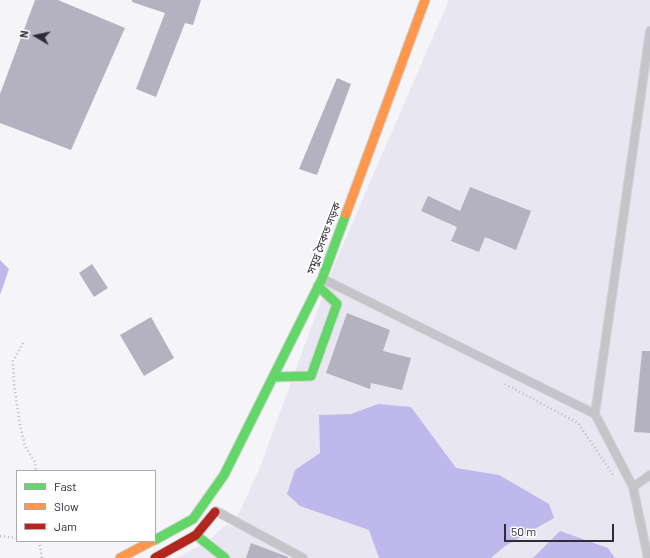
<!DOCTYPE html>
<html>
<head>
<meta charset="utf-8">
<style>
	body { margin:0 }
	#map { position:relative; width:650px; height:558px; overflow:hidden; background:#f5f5f9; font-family:Barlow,sans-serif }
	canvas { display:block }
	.legend { position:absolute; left:16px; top:470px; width:140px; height:72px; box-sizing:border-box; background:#fff; border:1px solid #ababaf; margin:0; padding:5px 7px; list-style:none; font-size:12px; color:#2d2c38 }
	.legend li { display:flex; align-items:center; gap:8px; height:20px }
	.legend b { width:20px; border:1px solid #ababaf }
	.north { position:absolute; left:16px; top:16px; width:40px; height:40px; -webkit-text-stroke:3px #fff; paint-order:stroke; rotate:279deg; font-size:11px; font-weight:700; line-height:16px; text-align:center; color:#2d2c38 }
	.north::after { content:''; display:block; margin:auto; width:14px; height:18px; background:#2d2c38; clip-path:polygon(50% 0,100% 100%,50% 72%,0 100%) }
	.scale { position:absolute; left:504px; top:524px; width:110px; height:18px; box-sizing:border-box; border:2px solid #2d2c38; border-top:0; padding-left:5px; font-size:12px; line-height:14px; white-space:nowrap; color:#2d2c38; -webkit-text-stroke:3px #fff; paint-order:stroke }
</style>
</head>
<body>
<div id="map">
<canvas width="650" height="558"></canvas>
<ul class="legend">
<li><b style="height:5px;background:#63d668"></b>Fast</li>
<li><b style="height:5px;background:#ff974d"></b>Slow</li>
<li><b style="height:5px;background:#b3261e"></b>Jam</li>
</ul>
<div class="north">N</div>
<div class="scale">50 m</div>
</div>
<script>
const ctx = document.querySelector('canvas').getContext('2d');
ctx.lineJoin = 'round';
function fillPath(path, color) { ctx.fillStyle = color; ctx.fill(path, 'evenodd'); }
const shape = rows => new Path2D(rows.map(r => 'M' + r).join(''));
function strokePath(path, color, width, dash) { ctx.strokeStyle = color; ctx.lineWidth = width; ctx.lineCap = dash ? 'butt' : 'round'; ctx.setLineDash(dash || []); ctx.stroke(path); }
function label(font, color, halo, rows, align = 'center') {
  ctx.font = font + ' Barlow,"Noto Sans Bengali",sans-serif'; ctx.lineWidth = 4; ctx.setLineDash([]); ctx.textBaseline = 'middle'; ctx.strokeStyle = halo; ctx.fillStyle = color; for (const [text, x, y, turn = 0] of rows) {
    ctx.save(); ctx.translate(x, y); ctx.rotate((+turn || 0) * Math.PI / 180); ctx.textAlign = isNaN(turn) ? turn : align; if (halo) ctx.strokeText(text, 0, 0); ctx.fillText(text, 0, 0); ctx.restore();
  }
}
fillPath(shape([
	[449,0,650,0,650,558,176,558,205,543,227,524,232,527,235,522,260,467,334,265]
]), '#e8e7f1');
fillPath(shape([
	[0,260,9,269,0,295],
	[378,404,411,407,456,468,499,475,549,504,554,518,505,546,491,558,379,558,369,530,300,506,287,494,295,470,320,453,319,415,351,414],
	[560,531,608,548,615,558,533,558]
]), '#beb8ec');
fillPath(shape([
	[35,0,58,0,125,28,71,150,0,123,0,94],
	[132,0,201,0,193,25,185,23,156,97,136,89,165,13,132,2],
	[337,78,351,84,317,175,299,169],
	[470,187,531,211,516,250,485,237,479,252,451,241,457,227,421,211,428,196,460,211],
	[92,264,108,288,94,297,79,273],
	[347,313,390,330,383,351,411,358,402,390,371,383,370,389,326,373],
	[151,317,174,358,144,376,120,335],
	[642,351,650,351,650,433,634,432],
	[251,543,288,557,288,558,246,558]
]), '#b4b2c0');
const lane = shape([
	[323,279,595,414],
	[633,487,650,475],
	[216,511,303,558],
	[648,558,633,487,595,414,650,31]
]);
const fast = shape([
	[273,377,311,376,337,304,318,286],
	[196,535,225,558],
	[155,540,193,519,224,475,322,279,346,214]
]);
const slow = shape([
	[346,214,425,0],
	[120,558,152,541]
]);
const jam = shape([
	[155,558,196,535,215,512]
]);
strokePath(lane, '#d2d2d5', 10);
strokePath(fast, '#d2d2d5', 11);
strokePath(slow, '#d2d2d5', 11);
strokePath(jam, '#d2d2d5', 11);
strokePath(shape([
	[23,343,13,361,14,385,20,425,25,446,35,462,36,471],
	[505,384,578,423,613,475],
	[0,536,17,538],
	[39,541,42,558]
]), '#b9b9bc', 2.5, [1, 3]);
strokePath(lane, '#c5c5c9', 8);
strokePath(fast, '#63d668', 9);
strokePath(slow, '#ff974d', 9);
strokePath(jam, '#b3261e', 9);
label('11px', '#2d2c38', '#fff', [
	["সমুদ্র সৈকত সড়ক",324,238,-69]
]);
</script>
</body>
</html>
